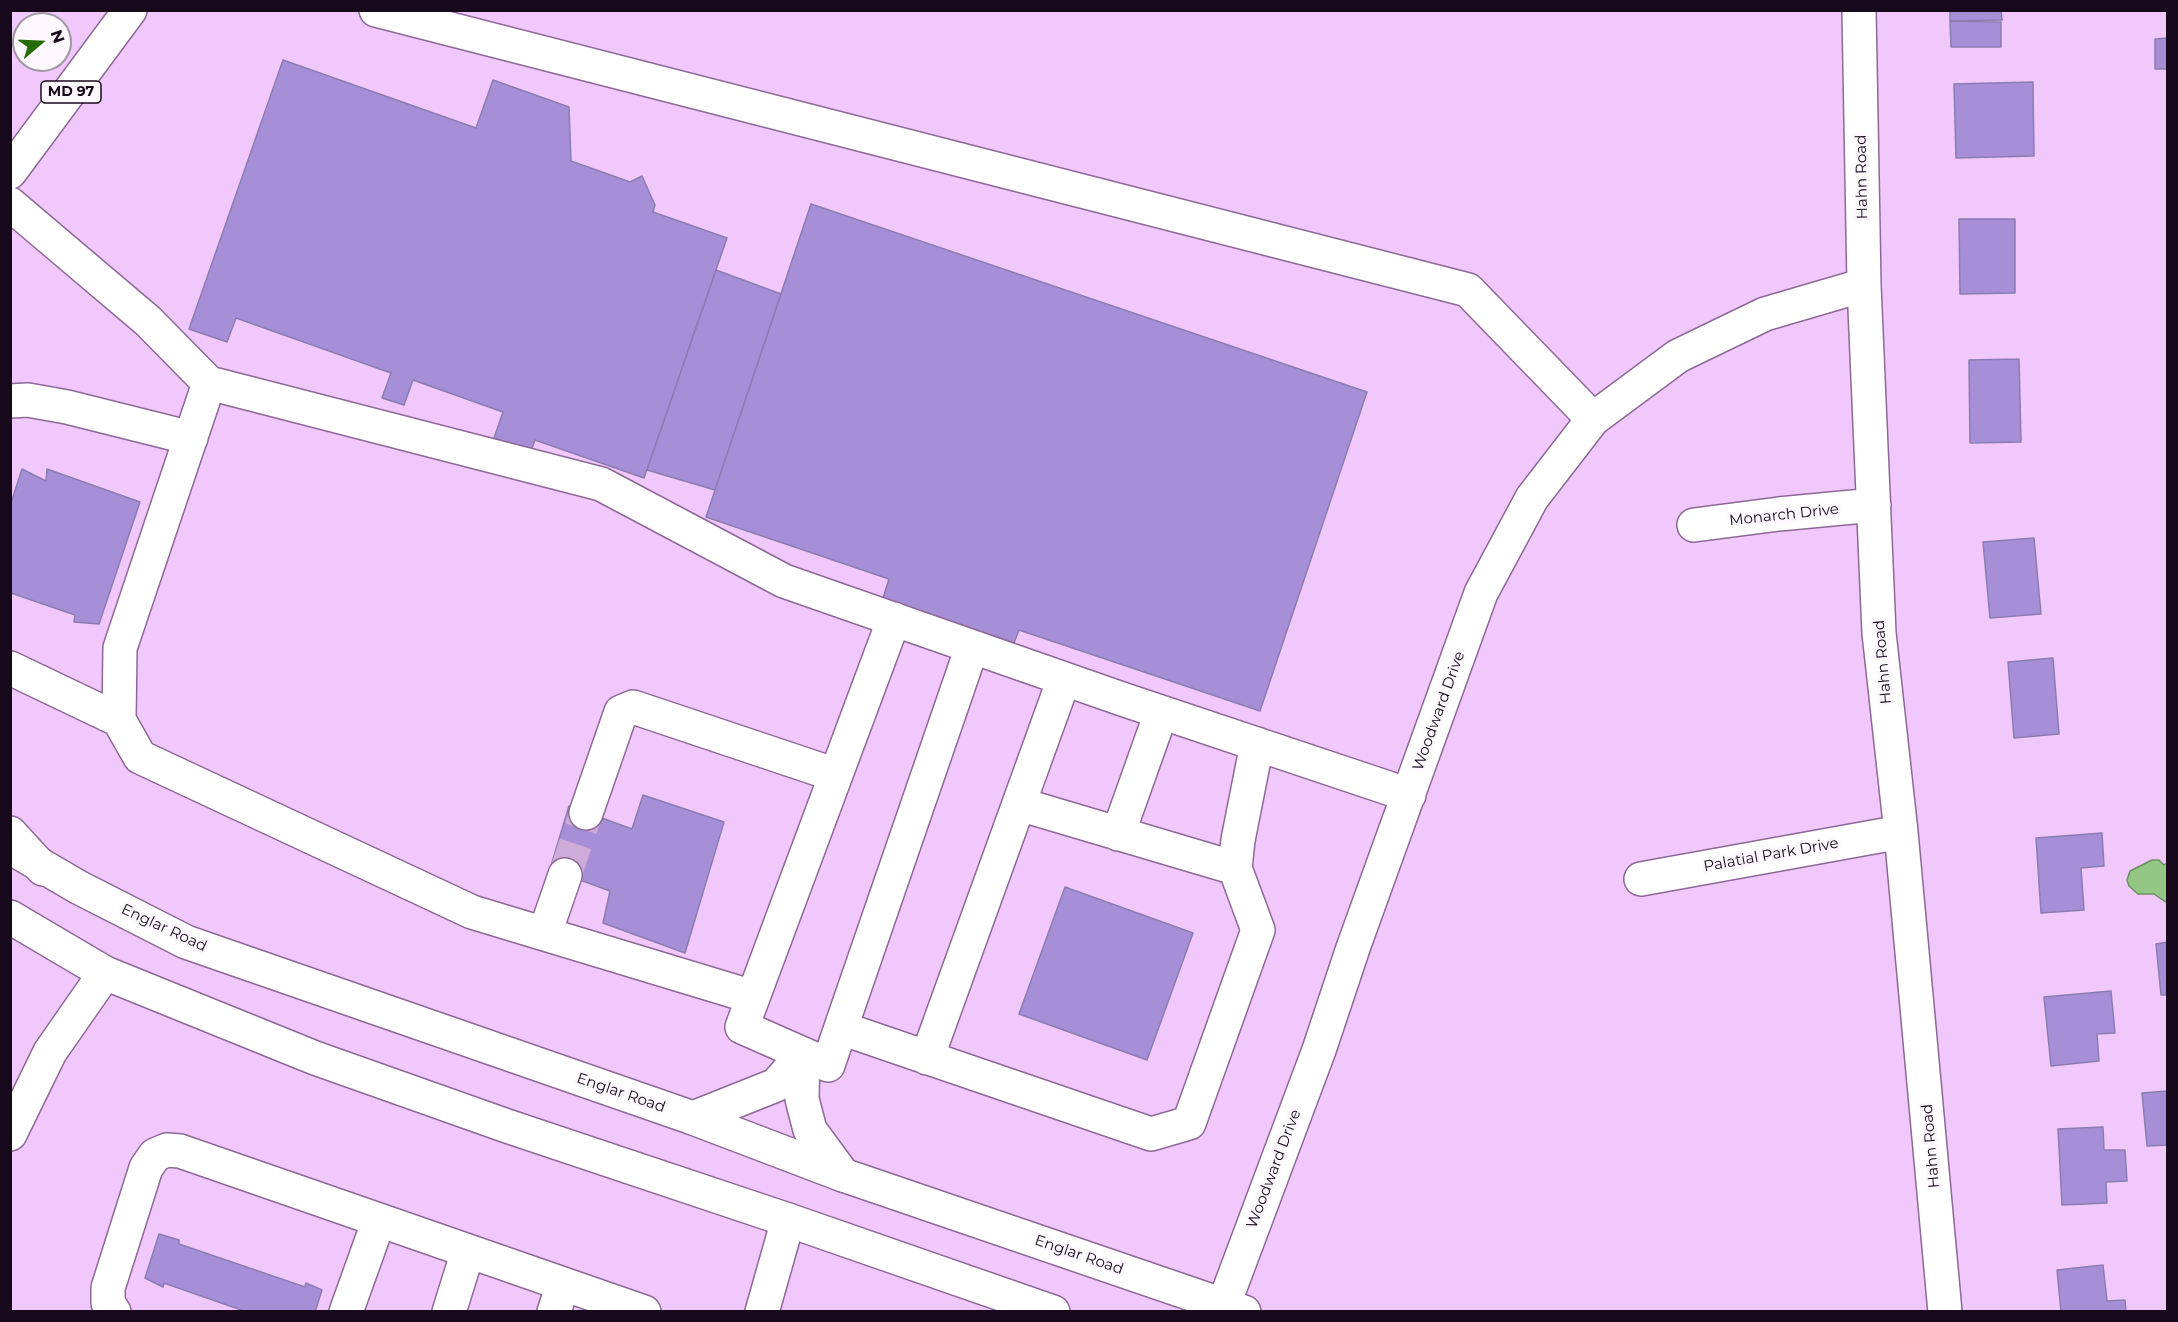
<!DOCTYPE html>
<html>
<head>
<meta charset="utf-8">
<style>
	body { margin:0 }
	#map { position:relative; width:2178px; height:1322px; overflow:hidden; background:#f0c8fb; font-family:Montserrat,sans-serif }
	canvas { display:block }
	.frame { position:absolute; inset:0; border:12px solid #17091b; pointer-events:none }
	.north { position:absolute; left:12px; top:12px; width:60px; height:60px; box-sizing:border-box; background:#fcf8fd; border:2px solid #a098a3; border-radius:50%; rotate:71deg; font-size:16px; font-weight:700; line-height:24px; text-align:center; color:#17091b }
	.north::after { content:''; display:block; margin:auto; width:21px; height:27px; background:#266b02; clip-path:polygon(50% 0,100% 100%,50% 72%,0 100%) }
</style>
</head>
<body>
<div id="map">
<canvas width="2178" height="1322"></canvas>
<div class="frame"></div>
<div class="north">N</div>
</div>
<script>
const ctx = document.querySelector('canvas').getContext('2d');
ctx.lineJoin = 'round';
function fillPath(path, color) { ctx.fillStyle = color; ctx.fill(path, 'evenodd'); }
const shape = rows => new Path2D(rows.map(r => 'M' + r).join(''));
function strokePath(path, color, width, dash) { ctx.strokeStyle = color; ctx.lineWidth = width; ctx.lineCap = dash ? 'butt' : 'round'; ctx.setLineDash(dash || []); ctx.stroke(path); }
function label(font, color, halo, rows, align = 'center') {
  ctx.font = font + ' Montserrat,sans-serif'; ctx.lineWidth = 6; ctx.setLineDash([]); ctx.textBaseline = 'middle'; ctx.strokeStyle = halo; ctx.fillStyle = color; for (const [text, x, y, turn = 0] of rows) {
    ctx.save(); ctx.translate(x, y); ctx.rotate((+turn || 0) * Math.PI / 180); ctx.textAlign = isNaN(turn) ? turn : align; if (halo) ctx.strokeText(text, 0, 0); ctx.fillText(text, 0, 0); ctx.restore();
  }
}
const water = shape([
	[2152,860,2159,860,2164,865,2167,863,2167,903,2154,894,2138,894,2129,886,2127,880,2130,871,2152,860]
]);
fillPath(water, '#94c784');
strokePath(water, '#6e8e64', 1.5);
const building = shape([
	[1950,10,2001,10,2002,20,1950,21,1950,10],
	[1950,21,2001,22,2001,47,1951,47,1950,21],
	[2168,38,2168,69,2155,69,2155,39,2168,38],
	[283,60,476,128,493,80,569,107,571,161,630,182,642,176,655,205,653,212,727,238,644,478,535,440,531,451,494,438,503,412,413,380,404,405,382,398,391,373,236,318,227,342,189,329,283,60],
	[2033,82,2034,156,1956,158,1954,84,2033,82],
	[811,204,1367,392,1260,711,1019,630,1014,643,883,598,889,579,706,517,811,204],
	[1959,219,2015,219,2015,293,1960,294,1959,219],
	[716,270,781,294,715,490,647,470,716,270],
	[2019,359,2021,442,1970,443,1969,360,2019,359],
	[22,469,46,481,47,469,140,502,99,624,74,622,75,615,11,593,10,506,22,469],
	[2034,538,2041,614,1990,618,1983,542,2034,538],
	[2053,658,2059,734,2014,738,2008,662,2053,658],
	[643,795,724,822,685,953,603,923,610,891,550,869,569,806,632,829,643,795],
	[2102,833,2104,866,2081,868,2084,910,2041,913,2036,838,2102,833],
	[1065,887,1193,933,1147,1060,1019,1014,1065,887],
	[2168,942,2168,995,2161,995,2156,944,2168,942],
	[2111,991,2115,1033,2097,1034,2099,1061,2051,1066,2044,997,2111,991],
	[2168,1091,2168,1145,2147,1146,2142,1093,2168,1091],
	[2103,1127,2104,1150,2125,1150,2127,1181,2106,1182,2107,1203,2062,1205,2058,1129,2103,1127],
	[159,1234,179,1240,179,1244,305,1287,306,1283,322,1290,315,1312,247,1312,164,1283,163,1287,145,1278,159,1234],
	[2103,1265,2107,1301,2125,1300,2126,1312,2061,1311,2057,1270,2103,1265]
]);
fillPath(building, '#a68fd7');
strokePath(building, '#8d7cb1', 1.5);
strokePath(shape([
	[565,875,586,813]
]), '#cfabd9', 33, [33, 16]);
const minor = shape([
	[376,10,1468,290,1593,419],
	[1859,10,1864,285,1879,633,1901,832,1945,1312],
	[10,204,148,321,209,383,601,484,784,581,1122,699,1409,795],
	[209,383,120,648,119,720,140,757,472,912,753,997],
	[10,401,28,400,67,407,191,438],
	[1694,525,1779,514,1874,505],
	[894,619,742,1027,828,1065,972,647],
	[10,668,119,720],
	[1019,804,1235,868],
	[586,813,621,712,633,707,836,775],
	[1118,834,1161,713],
	[1641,879,1901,832],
	[545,933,565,875],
	[841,1028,1151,1134,1189,1123,1258,930,1235,868,1238,840,1257,744],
	[803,1054,802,1099,810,1130,843,1175],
	[927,1058,1064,679],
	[693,1118,776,1085,803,1054],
	[10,1134,50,1052,105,973],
	[114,1312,108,1303,108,1288,146,1168,155,1155,167,1150,180,1151,379,1220],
	[346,1312,379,1220,644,1312],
	[449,1312,468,1251],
	[554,1312,563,1284],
	[762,1312,788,1220],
	[1221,1312,1319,1050,1353,948,1481,593,1532,498,1593,419,1678,356,1765,314,1864,285]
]);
const major = shape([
	[20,853,78,887,186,942,693,1118,843,1175,1244,1312],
	[10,917,105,973,315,1058,507,1126,788,1220,1053,1312]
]);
const highway = shape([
	[10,172,130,10],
	[10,833,43,869]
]);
strokePath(minor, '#8d6997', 36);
strokePath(major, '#8d6997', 36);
strokePath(highway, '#8d6997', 36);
strokePath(minor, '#fff', 33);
strokePath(major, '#fff', 33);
strokePath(highway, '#fff', 33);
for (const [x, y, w] of [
	[71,92,60]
]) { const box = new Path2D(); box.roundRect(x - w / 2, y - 11, w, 22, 4.5); ctx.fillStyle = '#fcf8fd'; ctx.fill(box); strokePath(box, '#17091b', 1.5); }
label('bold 14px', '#17091b', null, [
	["MD 97",71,92]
]);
label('15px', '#17091b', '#fcf8fd', [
	["Hahn Road",1862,177,-91],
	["Monarch Drive",1784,515,-6],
	["Hahn Road",1883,662,-95],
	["Woodward Drive",1439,711,-70],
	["Palatial Park Drive",1771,855,-10],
	["Englar Road",164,928,25],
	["Englar Road",621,1093,19],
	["Hahn Road",1931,1146,-95],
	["Woodward Drive",1274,1169,-69],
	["Englar Road",1079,1255,19]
]);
</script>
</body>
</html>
